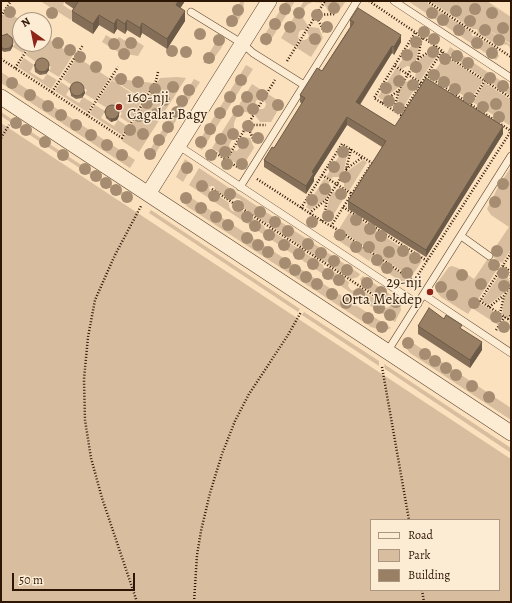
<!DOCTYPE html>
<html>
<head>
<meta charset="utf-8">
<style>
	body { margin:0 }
	#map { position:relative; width:512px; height:603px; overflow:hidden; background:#fbe1bd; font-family:Alegreya,serif }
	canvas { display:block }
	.frame { position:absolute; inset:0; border:2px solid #2e1605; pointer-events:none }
	.legend { position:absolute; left:370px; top:519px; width:130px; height:72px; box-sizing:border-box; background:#fcecd4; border:1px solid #aa9681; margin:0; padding:5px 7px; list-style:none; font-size:12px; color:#2e1605 }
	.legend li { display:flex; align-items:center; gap:8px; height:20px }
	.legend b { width:20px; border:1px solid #aa9681 }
	.north { position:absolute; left:12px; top:12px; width:40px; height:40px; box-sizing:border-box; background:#fcecd4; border:1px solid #aa9681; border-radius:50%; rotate:327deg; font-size:11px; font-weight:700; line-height:16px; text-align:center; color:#2e1605 }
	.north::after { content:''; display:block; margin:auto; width:14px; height:18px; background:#8f2418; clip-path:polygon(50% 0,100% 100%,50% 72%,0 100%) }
	.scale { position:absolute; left:12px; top:573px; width:123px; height:18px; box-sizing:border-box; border:2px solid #2e1605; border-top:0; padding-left:5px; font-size:12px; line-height:14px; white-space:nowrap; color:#2e1605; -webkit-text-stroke:3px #fcecd4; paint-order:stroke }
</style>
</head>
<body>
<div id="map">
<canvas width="512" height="603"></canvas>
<div class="frame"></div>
<ul class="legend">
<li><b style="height:5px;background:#fcecd4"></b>Road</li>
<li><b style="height:11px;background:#d8be9e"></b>Park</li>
<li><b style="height:11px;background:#998065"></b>Building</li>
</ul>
<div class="north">N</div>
<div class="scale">50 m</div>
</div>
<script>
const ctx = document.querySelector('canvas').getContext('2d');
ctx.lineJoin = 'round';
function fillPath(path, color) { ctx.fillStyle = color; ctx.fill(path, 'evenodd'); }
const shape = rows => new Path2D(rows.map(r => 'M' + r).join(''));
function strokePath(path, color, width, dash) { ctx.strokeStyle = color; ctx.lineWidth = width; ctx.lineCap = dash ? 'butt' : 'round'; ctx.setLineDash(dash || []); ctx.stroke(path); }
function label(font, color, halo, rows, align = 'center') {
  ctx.font = font + ' Alegreya,serif'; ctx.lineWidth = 3; ctx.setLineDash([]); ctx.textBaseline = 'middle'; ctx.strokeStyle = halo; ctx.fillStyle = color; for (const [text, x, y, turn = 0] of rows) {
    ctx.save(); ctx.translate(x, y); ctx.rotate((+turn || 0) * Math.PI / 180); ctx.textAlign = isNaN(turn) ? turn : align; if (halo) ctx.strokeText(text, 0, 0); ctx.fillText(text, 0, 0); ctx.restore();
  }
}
fillPath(shape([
	[40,1,65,1,63,5,75,13,71,20],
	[241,1,244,1,244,2,243,12,235,26,232,27,229,27,226,25],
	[286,1,295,1,267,46,260,42],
	[304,1,323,1,322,3,313,2,308,4,304,8,303,18,308,26,305,30,301,30,299,32,298,36,299,39,295,47,281,38],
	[326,1,346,1,339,11,329,12,324,4],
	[408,1,424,1,471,32,472,36,476,36,497,49,497,53,499,56,496,60],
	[430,1,487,1,511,17,511,44,473,20,511,45,511,54,510,48,508,45,502,44,499,46,478,33,477,29,473,29],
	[6,11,20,20,20,44,29,44,23,53,13,47,15,43,3,35,1,37,1,19],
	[310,27,319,28,323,38,311,57,297,48,301,40,305,40,308,38,309,35,307,32],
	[106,35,116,41,119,37,127,42,130,37,144,46,138,56,120,53,102,42],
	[44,36,73,55,59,77,49,71,51,67,39,59,36,62,26,55,33,44,44,44],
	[219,37,223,40,222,47,214,58,206,63,203,63],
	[416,38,420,40,416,60,411,67,407,66,402,69,398,66],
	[450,47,489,73,485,79,447,53],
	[435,49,439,52,420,81,415,78,416,72,413,68,418,61],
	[445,56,483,81,470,100,432,75],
	[77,57,109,78,95,100,85,94,87,90,75,82,72,85,63,79],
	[24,58,34,65,30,72,43,80,47,74,57,80,51,89,18,67],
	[246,65,253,69,202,150,196,146],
	[396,68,401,71,400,77,403,80,399,87,382,100,378,97],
	[1,72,135,160,130,168,1,83],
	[491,74,511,88,511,96,487,80],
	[114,77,127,80,153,83,143,99,112,79],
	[177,77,186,78,139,152,122,141,160,78],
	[194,79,200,82,152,159,146,156],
	[414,79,419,82,401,111,397,109,400,89,405,81,409,82],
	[112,80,142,100,129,123,120,117,122,113,109,105,107,108,97,102],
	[61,82,70,88,66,95,79,103,83,97,93,103,87,112,55,91],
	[485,83,511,100,511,123,509,125,473,102],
	[252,84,266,93,262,99,258,99,256,101,255,104,257,108,253,113,244,112,239,114,236,118,234,123,234,128,239,136,236,140,232,140,230,143,229,146,231,149,226,157,212,148],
	[268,94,282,103,271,122,260,122,255,115,258,109,263,109,265,107,266,104,264,100],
	[95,105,105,111,101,118,114,126,118,120,127,126,122,135,90,114],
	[1,112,133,199,131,202,1,116],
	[1,123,511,459,511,602,1,602],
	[371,520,499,520,499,590,371,590],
	[241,137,250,138,254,148,242,167,228,158,233,150,237,151,239,148,240,145,238,142],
	[344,148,348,150,344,170,339,177,333,177,330,180,326,177],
	[185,159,193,165,183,182,176,177],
	[363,160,367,162,349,191,344,188,344,182,342,179,346,172],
	[511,167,511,249,502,263,490,255,509,227,491,215,487,209,498,187],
	[199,168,360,274,358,277,351,279,330,265,329,262,325,262,271,226,269,223,266,223,243,208,243,204,240,199,234,198,231,200,215,190,214,186,211,186,209,187,210,192,213,192,229,203,229,207,232,211,237,212,241,210,264,226,265,229,269,229,323,265,324,268,328,268,349,282,348,286,351,290,357,291,360,289,383,304,385,307,387,308,390,306,390,304,389,301,385,301,362,286,362,283,360,279,363,276,397,299,400,303,401,310,395,322,189,185],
	[324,179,329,181,329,187,331,191,327,198,310,210,306,207],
	[342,190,347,193,329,222,325,219,329,199,333,192,338,193],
	[184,193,391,328,384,331,371,327,188,207,180,199],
	[151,210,300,309,298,312,149,213],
	[349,213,422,261,411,277,339,229],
	[337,231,373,255,369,261,333,237],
	[374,256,410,279,406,285,370,261],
	[489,257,500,265,477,301,503,318,498,325,472,308,468,314,441,297,436,291,437,283,449,267,452,266,458,268,474,279],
	[504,268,509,272,508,278,511,283,503,294,488,305,482,301],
	[511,287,511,313,508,318,502,314,505,296],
	[304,312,379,361,379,366,302,315],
	[407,339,511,408,511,420,410,353,406,348],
	[384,364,511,448,511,453,385,369]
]), '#d8be9e');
const lane = shape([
	[394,1,511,78],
	[191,12,243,44,253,53,304,85],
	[179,146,418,304],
	[240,187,357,1],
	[461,236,489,256],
	[424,295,511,353],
	[387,352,511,156]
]);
const street = shape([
	[1,97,511,433],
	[148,194,269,1]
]);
strokePath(lane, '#614933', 8);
strokePath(street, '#614933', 16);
strokePath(shape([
	[369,1,440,49,446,55,511,98],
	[427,1,511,57],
	[1,16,11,1],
	[44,25,46,21],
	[324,32,316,15,336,14],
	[415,33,374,98,401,115,442,51],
	[1,59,122,138,156,81,158,72],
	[418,59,433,49,435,46],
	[287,61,325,1],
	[395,66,421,83],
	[15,68,31,44],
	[426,75,511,131],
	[52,92,83,45],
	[382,103,399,90,408,74,418,59,421,41,423,38],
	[470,104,488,76],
	[394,110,399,90],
	[87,115,118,67],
	[1,138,9,125],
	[254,141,247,125,266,125],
	[211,150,239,168],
	[226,160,275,80],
	[346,169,363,157],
	[322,175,352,194],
	[257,179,322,221,338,230,414,281,511,131],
	[212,189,387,304],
	[343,207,427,261],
	[301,208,342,144,372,163,331,226],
	[310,214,312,211,327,199,346,170,351,149],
	[322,221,324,218,327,199],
	[511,253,480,301,511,321],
	[503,266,511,272],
	[511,272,511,279],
	[489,307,503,296],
	[500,314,504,296,511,284],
	[508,319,511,315],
	[496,330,505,317],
	[382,367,409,520],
	[422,590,424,602],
	[137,602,102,498,91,458,85,420,84,379,88,337,95,300,115,255,141,206],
	[194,602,197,555,201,531,210,493,222,454,235,421,249,394,288,335,301,312]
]), '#2e1605', 2.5, [1, 2]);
strokePath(lane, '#fcecd4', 7);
strokePath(street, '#fcecd4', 15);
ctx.fillStyle = '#a68d71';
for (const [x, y] of [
	[334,8],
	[285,9],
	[475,9],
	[238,10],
	[456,11],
	[10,12],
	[52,13],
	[299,13],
	[432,13],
	[492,13],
	[317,15],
	[443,20],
	[232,21],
	[470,21],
	[275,24],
	[290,27],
	[327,27],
	[503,28],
	[459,30],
	[485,30],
	[424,32],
	[200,34],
	[266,39],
	[315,39],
	[434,39],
	[219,40],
	[499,40],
	[416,42],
	[58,43],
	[131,43],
	[477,43],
	[114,44],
	[70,50],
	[172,51],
	[186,52],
	[433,52],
	[492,53],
	[124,54],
	[407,55],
	[457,56],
	[80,57],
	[209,58],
	[445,59],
	[468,63],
	[96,67],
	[416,67],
	[434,75],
	[490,78],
	[121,79],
	[241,80],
	[399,81],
	[138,82],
	[444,82],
	[12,83],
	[413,85],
	[503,86],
	[173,87],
	[386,88],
	[155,89],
	[455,89],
	[189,90],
	[30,95],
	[262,95],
	[230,97],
	[247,97],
	[469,98],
	[164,100],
	[182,101],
	[389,101],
	[147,103],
	[496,104],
	[278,105],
	[48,106],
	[483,107],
	[399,108],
	[253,109],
	[238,111],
	[177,112],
	[220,113],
	[156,114],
	[61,115],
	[139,116],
	[499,117],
	[16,123],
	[76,125],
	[248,126],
	[168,127],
	[210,129],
	[26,130],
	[130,130],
	[143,134],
	[233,134],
	[91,135],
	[258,138],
	[221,139],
	[159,140],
	[45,142],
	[201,142],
	[243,143],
	[107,145],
	[225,152],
	[343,152],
	[150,154],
	[63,155],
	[122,155],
	[211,155],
	[227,164],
	[242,164],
	[334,167],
	[187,168],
	[85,169],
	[96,176],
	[345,177],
	[106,183],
	[503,184],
	[202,186],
	[325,189],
	[116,190],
	[230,194],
	[341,194],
	[214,196],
	[127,197],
	[186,198],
	[312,200],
	[495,202],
	[238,206],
	[201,208],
	[260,212],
	[328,216],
	[216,217],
	[247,217],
	[356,220],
	[275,222],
	[312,222],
	[228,225],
	[255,226],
	[370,229],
	[288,231],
	[269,235],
	[340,235],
	[381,236],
	[247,238],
	[308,244],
	[258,245],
	[284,245],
	[356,247],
	[369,247],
	[403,251],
	[497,251],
	[268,252],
	[389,252],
	[321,253],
	[299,254],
	[415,258],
	[377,260],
	[334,261],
	[285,263],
	[313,264],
	[494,265],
	[387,268],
	[295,270],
	[347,270],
	[407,273],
	[503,273],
	[328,274],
	[462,275],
	[306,277],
	[339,280],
	[367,283],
	[317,284],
	[481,284],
	[504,286],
	[441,287],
	[381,292],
	[332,294],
	[359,294],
	[452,295],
	[396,302],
	[346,303],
	[474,303],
	[379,308],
	[390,315],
	[496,317],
	[368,318],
	[382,327],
	[504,327],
	[408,343],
	[425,354],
	[435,361],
	[446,368],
	[456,375],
	[472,386],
	[489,397]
]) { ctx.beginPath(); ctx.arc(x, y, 6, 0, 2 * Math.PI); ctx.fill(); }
fillPath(shape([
	[65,1,185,1,180,8,185,21,167,49,142,33,140,38,127,30,125,34,117,29,114,34,99,25,93,34,72,21,72,11,74,9,65,3],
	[350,20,401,42,394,55,392,53,360,105,395,126,503,134,426,257,348,209,348,201,382,147,347,125,314,177,314,181,306,194,264,167,264,160,274,148,302,104,300,102,300,95,322,71,350,27],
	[1,36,13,46,10,51,4,52,1,50],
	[34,64,49,70,46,74,40,75,35,72],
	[70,87,85,93,82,98,76,99,71,96],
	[105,110,119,116,117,120,111,122,106,118],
	[418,326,462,330,482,350,470,368,418,334]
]), '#846e57');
fillPath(shape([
	[178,1,185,1,176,15,176,5],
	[185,11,185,21,167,49,167,39],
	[99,15,99,25,93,34,93,24],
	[117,19,117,29,114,34,114,24],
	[127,20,127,30,125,34,125,24],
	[142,23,142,33,140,38,140,28],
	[401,35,401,42,394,55,394,47],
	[13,43,13,46,10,51,10,48],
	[392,46,392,53,356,110,356,102],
	[49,67,49,70,46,74,46,71],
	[85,90,85,93,82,98,82,95],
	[119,113,119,116,117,120,111,122,111,119],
	[347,117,347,125,314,177,314,181,306,194,306,186,312,172],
	[503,126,503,134,426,257,426,250],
	[482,342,482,350,470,368,470,360]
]), '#6b5a47');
const building = shape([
	[77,1,178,1,176,5,185,11,167,39,142,23,140,28,127,20,125,24,117,19,114,24,99,15,93,24,72,11,78,2,77,1],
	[358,8,401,35,394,47,392,46,356,102,395,126,426,78,503,126,426,250,348,201,386,141,347,117,312,172,314,173,306,186,264,160,272,147,274,148,305,98,300,95,317,68,322,71,354,22,350,20,358,8],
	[7,34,12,38,13,43,10,48,4,49,1,47,1,36,7,34],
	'35 65a7 7 0 1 1 14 0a7 7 0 1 1-14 0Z',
	'70 89a7 7 0 1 1 14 0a7 7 0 1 1-14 0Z',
	'105 112a7 7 0 1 1 14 0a7 7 0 1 1-14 0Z',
	[429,308,444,319,446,315,462,325,460,328,482,342,470,360,418,326,429,308]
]);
fillPath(building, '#998065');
strokePath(building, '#6b5a47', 1);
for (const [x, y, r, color] of [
	[119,107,4,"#8f2418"],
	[430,292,4,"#8f2418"]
]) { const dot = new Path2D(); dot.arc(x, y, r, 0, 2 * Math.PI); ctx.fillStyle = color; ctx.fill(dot); strokePath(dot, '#fcecd4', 1.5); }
label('15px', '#2e1605', '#fcecd4', [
	["160-nji",127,98],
	["Cagalar Bagy",127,115],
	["29-nji",422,283,"right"],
	["Orta Mekdep",422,300,"right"]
], 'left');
</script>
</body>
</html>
